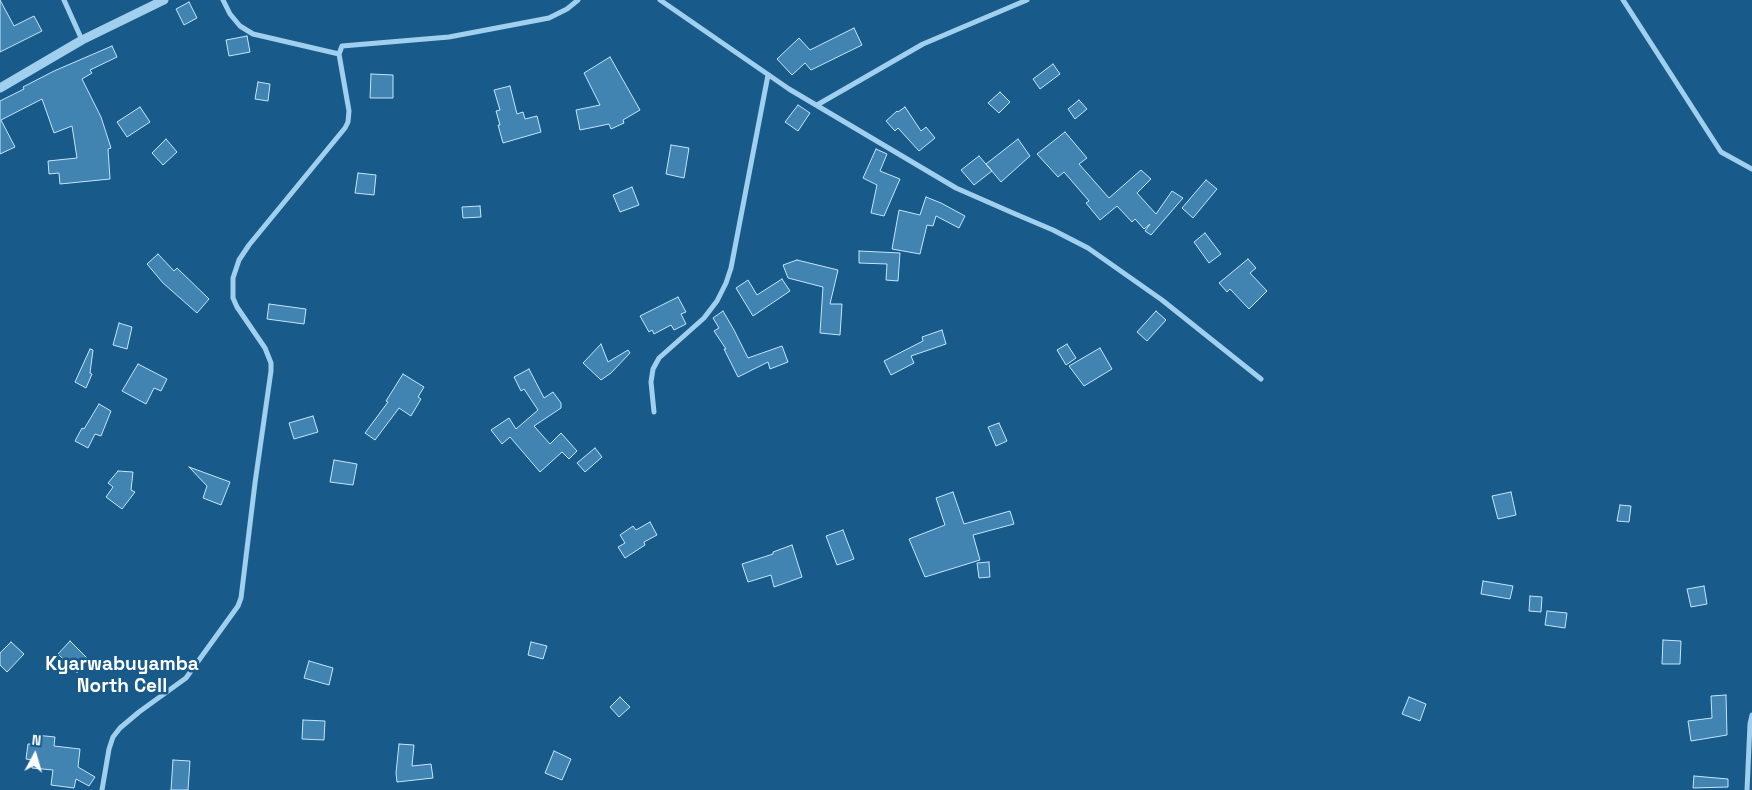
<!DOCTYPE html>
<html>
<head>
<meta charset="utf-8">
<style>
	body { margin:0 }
	#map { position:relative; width:1752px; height:790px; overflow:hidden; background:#185a89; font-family:"Space Grotesk",sans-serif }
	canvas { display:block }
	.north { position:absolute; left:10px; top:730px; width:50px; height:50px; -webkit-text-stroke:4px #185a89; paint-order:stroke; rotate:6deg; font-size:14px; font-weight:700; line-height:20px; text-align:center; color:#fff }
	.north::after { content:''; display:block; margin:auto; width:18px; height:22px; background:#fff; clip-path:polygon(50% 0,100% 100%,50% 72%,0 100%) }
</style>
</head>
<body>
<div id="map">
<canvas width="1752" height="790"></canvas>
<div class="north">N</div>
</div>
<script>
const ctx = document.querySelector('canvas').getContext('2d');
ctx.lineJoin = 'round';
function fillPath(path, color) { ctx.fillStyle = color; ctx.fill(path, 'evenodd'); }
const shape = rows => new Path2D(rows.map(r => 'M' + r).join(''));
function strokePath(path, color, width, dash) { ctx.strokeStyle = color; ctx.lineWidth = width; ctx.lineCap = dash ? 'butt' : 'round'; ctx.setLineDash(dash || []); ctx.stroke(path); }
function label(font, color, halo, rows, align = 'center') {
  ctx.font = font + ' "Space Grotesk",sans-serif'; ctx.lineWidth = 5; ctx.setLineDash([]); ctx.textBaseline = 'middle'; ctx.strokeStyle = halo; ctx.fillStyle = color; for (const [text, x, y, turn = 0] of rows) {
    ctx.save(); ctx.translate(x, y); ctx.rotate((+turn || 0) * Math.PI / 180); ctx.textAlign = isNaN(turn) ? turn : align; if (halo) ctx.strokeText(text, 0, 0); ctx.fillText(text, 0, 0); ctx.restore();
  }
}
const building = shape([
	[0,0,14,26,34,16,42,31,0,52,0,0],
	[189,2,197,18,184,25,176,9,189,2],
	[854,28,862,45,811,70,805,63,792,75,777,59,799,38,810,50,854,28],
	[247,36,250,52,229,56,226,40,247,36],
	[112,46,117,57,90,70,92,73,82,79,101,117,111,148,108,149,110,179,60,184,59,173,49,174,48,161,77,158,72,126,54,133,42,99,1,120,15,147,0,154,0,101,24,89,23,87,54,71,112,46],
	[610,57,640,110,623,120,624,123,611,129,609,124,580,130,576,110,600,105,584,73,610,57],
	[1053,64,1060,74,1040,89,1033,79,1053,64],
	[371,74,393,75,393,98,370,98,371,74],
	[258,82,270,84,268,101,255,99,258,82],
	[510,86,517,114,523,112,525,119,537,116,541,132,503,143,498,125,500,125,496,111,500,110,494,90,510,86],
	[1000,92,1010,102,999,113,988,103,1000,92],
	[1079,100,1087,109,1075,119,1068,109,1079,100],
	[798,105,810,113,798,131,785,122,798,105],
	[140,107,150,122,127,137,117,122,140,107],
	[905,107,921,131,926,127,935,138,919,151,898,128,895,131,886,121,897,111,898,112,905,107],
	[1065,132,1087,158,1079,164,1109,198,1141,170,1151,179,1137,193,1156,214,1172,191,1183,198,1151,235,1145,231,1150,224,1144,229,1135,219,1132,222,1117,206,1100,220,1086,203,1089,201,1064,172,1058,177,1037,154,1065,132],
	[166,139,177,152,163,165,152,153,166,139],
	[1018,139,1030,156,1001,182,986,164,1018,139],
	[671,145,689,148,684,178,666,174,671,145],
	[876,149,887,154,880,171,900,179,884,216,871,213,877,185,863,178,876,149],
	[979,156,992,171,974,185,961,170,979,156],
	[358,173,376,175,374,195,355,193,358,173],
	[1206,180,1217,189,1193,218,1182,208,1206,180],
	[632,187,639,205,620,212,613,195,632,187],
	[926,197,941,203,965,216,959,228,936,216,933,226,927,225,920,254,892,249,899,210,920,215,926,197],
	[480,206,481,217,463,218,462,207,480,206],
	[1205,233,1221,254,1209,263,1194,242,1205,233],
	[859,251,900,253,898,281,886,280,887,264,859,263,859,251],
	[158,254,174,271,177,268,209,299,197,313,163,283,147,264,158,254],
	[1248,259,1256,268,1250,273,1267,291,1249,309,1230,289,1227,292,1219,283,1248,259],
	[797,260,838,270,830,304,842,304,840,335,820,333,823,287,788,278,783,265,797,260],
	[782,279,790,291,753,316,736,288,748,280,757,295,782,279],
	[678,297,686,312,681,314,686,324,674,330,671,325,654,334,652,330,649,332,640,316,678,297],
	[269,304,306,309,304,324,267,319,269,304],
	[723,311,734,330,748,358,782,346,788,362,770,369,768,362,738,377,724,349,726,349,714,331,719,328,713,318,723,311],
	[1156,311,1166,320,1147,341,1137,332,1156,311],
	[119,323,132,327,127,349,113,345,119,323],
	[942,330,946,344,911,356,914,363,891,375,884,361,923,341,922,337,942,330],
	[601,344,608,362,628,350,630,353,611,373,601,380,583,363,601,344],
	[1067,344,1076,358,1066,365,1057,350,1067,344],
	[1100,348,1112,369,1084,386,1069,366,1100,348],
	[90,349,93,350,90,373,92,374,86,388,75,382,90,349],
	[138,364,167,379,161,391,154,388,146,404,122,391,138,364],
	[529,369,544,398,553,392,561,403,561,408,534,426,550,444,561,433,577,451,569,459,562,452,540,472,510,437,502,444,491,430,509,418,516,429,538,410,524,389,521,391,514,377,529,369],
	[403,374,424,387,418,397,421,399,411,416,399,408,375,440,365,433,388,402,386,401,403,374],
	[99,404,111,411,101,436,95,434,88,448,75,441,82,428,84,429,99,404],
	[313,416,318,432,294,439,289,423,313,416],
	[999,423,1007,441,996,446,988,427,999,423],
	[595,448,602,457,585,472,577,463,595,448],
	[334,460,357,464,353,485,330,482,334,460],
	[189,467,230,482,221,505,203,498,207,486,189,467],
	[118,471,133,472,131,490,135,492,122,509,106,497,113,487,108,483,118,471],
	[953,492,964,524,1010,511,1014,524,973,535,980,560,925,577,909,539,945,525,936,498,953,492],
	[1511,492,1516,515,1498,519,1492,496,1511,492],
	[1620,505,1631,506,1629,522,1617,521,1620,505],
	[650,522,657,535,644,542,645,545,625,558,618,547,625,543,620,535,633,526,636,530,650,522],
	[843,530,854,559,837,565,826,536,843,530],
	[792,545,802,577,774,587,771,575,748,582,742,564,773,554,773,552,792,545],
	[989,562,990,577,979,578,977,563,989,562],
	[1483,581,1513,586,1510,599,1481,594,1483,581],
	[1704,586,1707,604,1691,607,1687,589,1704,586],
	[1530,596,1542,597,1541,612,1529,611,1530,596],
	[1547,611,1567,613,1565,628,1545,625,1547,611],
	[1663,640,1681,641,1680,664,1662,664,1663,640],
	[70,641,89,660,77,673,58,654,70,641],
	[11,642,24,654,7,672,0,665,0,653,11,642],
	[531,642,547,646,543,659,528,655,531,642],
	[309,661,333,668,329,685,304,678,309,661],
	[1726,695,1727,735,1691,741,1688,721,1712,718,1711,696,1726,695],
	[620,697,630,707,619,717,610,707,620,697],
	[1409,697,1426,704,1420,721,1402,714,1409,697],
	[303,720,325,721,324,740,302,739,303,720],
	[35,735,55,737,54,746,80,749,78,767,95,777,89,786,76,779,74,788,51,785,53,770,32,768,32,760,26,759,28,744,34,744,35,735],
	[399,744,414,745,412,766,431,764,433,778,397,782,396,773,399,744],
	[554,751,571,759,562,780,545,773,554,751],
	[173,760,190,761,188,790,171,790,173,760],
	[1694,776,1728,779,1728,787,1693,788,1694,776]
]);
fillPath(building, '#4184b2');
strokePath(building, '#c6e5fa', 1);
strokePath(shape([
	[64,0,82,40],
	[223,0,230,14,240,26,253,34,339,54,342,46,449,37,549,18,567,9,578,0],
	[660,0,789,89,956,188,1013,213,1053,230,1088,248,1162,300,1261,379],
	[1623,0,1721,152,1752,169],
	[817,105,923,44,1027,0],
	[654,412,651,382,653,369,659,358,704,318,717,301,726,283,731,268,768,75],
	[102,790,109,749,113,737,120,728,139,712,186,678,238,606,241,598,255,483,271,371,271,363,265,348,237,307,233,298,233,278,239,260,249,245,345,128,348,122,349,111,339,54],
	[1747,790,1750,724,1752,715]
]), '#a1cfee', 5);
strokePath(shape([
	[0,88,82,40,164,0]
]), '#a1cfee', 9);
label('bold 19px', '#fff', '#185a89', [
	["Kyarwabuyamba",122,665],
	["North Cell",122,687]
]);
</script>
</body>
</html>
